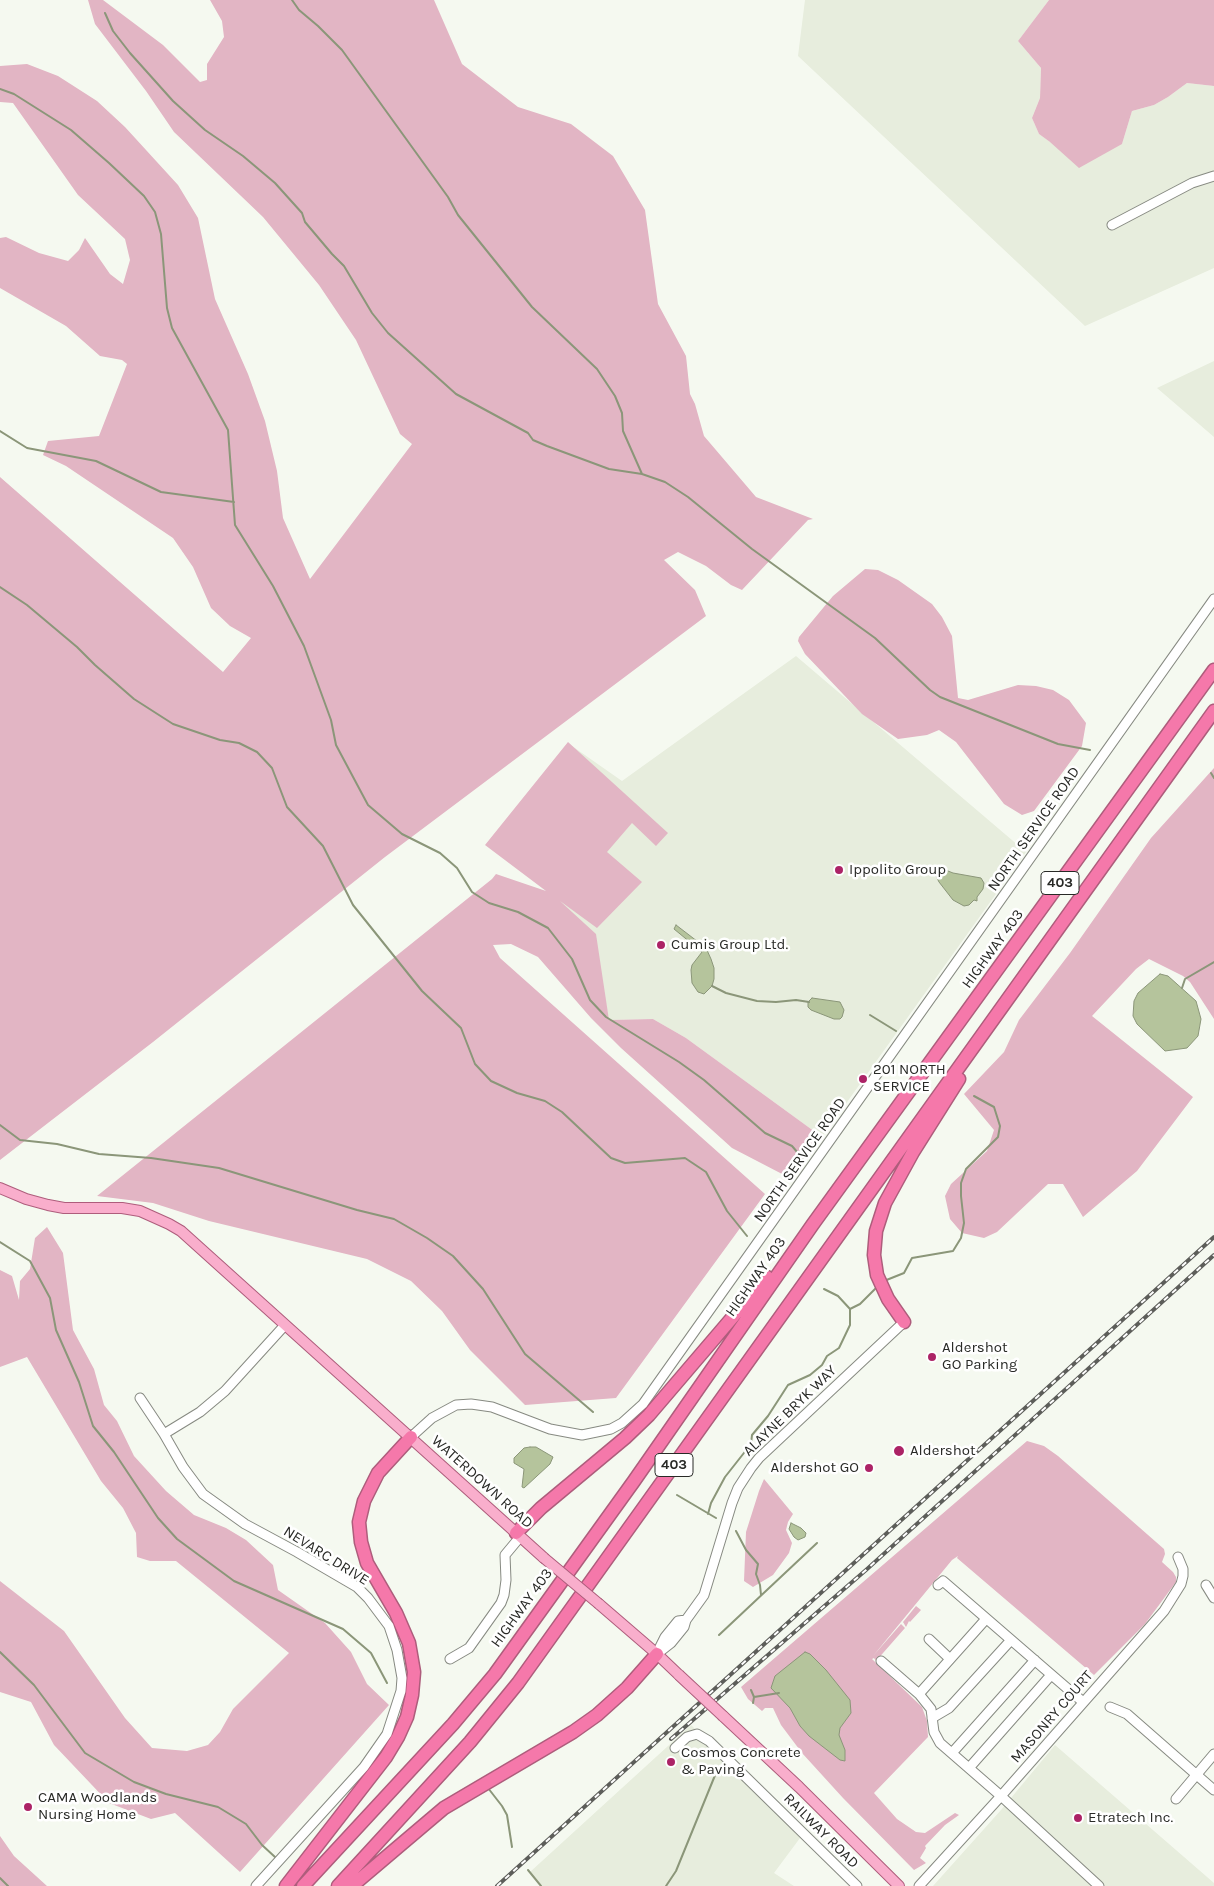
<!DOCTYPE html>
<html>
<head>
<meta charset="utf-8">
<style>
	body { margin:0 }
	canvas { display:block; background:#f5f9f0 }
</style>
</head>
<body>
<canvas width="1214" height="1886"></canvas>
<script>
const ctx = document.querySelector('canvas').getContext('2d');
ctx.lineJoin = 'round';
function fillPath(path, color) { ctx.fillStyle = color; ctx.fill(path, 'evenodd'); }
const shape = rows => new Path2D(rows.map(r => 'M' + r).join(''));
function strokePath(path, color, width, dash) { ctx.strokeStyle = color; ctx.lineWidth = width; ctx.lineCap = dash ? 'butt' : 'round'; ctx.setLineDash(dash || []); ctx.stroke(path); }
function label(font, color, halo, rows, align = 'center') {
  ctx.font = font + ' Karla,sans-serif'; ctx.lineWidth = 5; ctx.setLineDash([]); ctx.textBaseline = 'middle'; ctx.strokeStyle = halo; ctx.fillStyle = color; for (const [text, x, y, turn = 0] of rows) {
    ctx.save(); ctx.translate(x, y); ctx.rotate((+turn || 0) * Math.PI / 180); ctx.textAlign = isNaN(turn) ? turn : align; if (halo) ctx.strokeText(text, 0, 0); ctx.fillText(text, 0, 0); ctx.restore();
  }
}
fillPath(shape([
	[805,0,1049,0,1018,41,1041,68,1040,98,1032,118,1039,134,1050,142,1122,144,1132,111,1154,105,1168,97,1187,83,1214,86,1214,268,1085,326,798,56],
	[1214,361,1214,437,1157,388],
	[796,656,1026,852,822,1137,686,1038,653,1019,609,1020,603,988,554,896,491,838,572,746,622,781],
	[691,1725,803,1834,774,1873,794,1886,542,1886,530,1872],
	[1055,1745,1214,1883,1214,1886,933,1886,1001,1810]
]), '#e7eddd');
fillPath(shape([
	[88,0,103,0,163,45,200,82,207,80,207,64,224,37,222,21,210,0,434,0,462,64,518,107,571,124,613,156,645,210,658,304,686,356,690,394,695,404,704,436,756,497,813,519,808,520,742,590,731,585,706,566,678,552,664,560,695,590,706,616,385,857,153,1042,0,1160,0,477,223,672,251,638,230,626,211,608,193,567,173,538,66,466,43,455,48,441,99,436,127,364,122,360,100,356,66,326,0,288,0,238,6,237,39,253,68,261,79,250,85,238,110,274,123,284,130,260,125,239,78,195,13,103,0,102,0,66,27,64,58,76,97,101,125,127,178,185,198,218,215,299,248,374,265,421,277,471,283,518,310,579,412,444,400,434,356,340,319,285,263,217,174,132,146,91,95,24],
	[1049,0,1214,0,1214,86,1187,83,1168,97,1154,105,1132,111,1122,144,1079,168,1050,142,1039,134,1032,118,1040,98,1041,68,1018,41],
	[865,569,878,570,898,580,932,604,942,617,952,636,958,698,968,700,1018,685,1036,686,1053,690,1069,700,1086,723,1082,746,1034,811,1022,815,1004,804,956,742,939,730,927,735,898,739,862,714,805,654,798,641,799,637,833,596],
	[568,742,668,833,656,846,632,823,607,852,642,882,597,928,560,901,596,934,609,1020,653,1019,686,1038,822,1137,784,1175,732,1148,621,1048,591,1018,538,957,511,944,493,945,500,958,765,1194,616,1398,525,1405,470,1350,442,1311,411,1281,367,1259,209,1221,153,1203,97,1196,492,879,496,874,546,891,485,845],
	[1214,768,1214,1019,1190,982,1183,976,1149,959,1136,969,1092,1016,1193,1097,1137,1171,1083,1217,1063,1184,1048,1184,997,1232,984,1238,962,1233,950,1219,945,1196,951,1184,987,1151,994,1130,964,1094,1004,1052,1019,1020,1070,953,1151,838],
	[47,1227,63,1253,73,1330,94,1369,104,1405,117,1421,134,1456,166,1491,194,1515,226,1528,246,1540,273,1565,278,1590,325,1623,351,1652,367,1684,389,1705,240,1872,175,1813,151,1819,109,1803,54,1745,31,1702,0,1692,0,1581,64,1631,125,1718,152,1748,187,1751,208,1745,220,1732,233,1709,289,1653,176,1561,150,1561,137,1557,136,1533,123,1508,101,1481,27,1357,0,1367,0,1270,12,1276,19,1300,20,1281,30,1269,35,1238],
	[1027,1441,1044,1446,1058,1456,1164,1549,1165,1554,1162,1562,1173,1572,1176,1577,1176,1582,1145,1624,1094,1675,957,1558,958,1556,952,1560,873,1656,901,1624,905,1628,876,1661,874,1658,872,1659,922,1707,927,1721,928,1737,874,1793,897,1819,916,1832,925,1833,955,1813,959,1815,945,1825,925,1846,926,1848,920,1858,926,1863,914,1870,843,1798,802,1753,781,1725,773,1708,765,1708,762,1711,748,1699,741,1687],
	[764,1479,793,1514,788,1522,786,1530,792,1543,789,1553,773,1575,753,1587,744,1581,746,1532,759,1491],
	[916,1606,921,1610,910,1622,909,1621,906,1627,903,1622],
	[0,1836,14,1856,47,1886,0,1886]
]), '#e2b5c4');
const water = shape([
	[938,867,953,873,981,878,984,883,983,889,977,897,977,901,974,900,969,905,964,906,953,900,939,882,936,876,938,867],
	[676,925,706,948,711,959,714,968,714,979,712,986,704,994,698,992,692,983,691,970,692,965,702,952,674,929,676,925],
	[1160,974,1168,976,1196,1001,1201,1019,1198,1036,1187,1048,1165,1051,1137,1024,1133,1016,1134,1001,1138,993,1160,974],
	[812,998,840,1002,844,1010,842,1017,840,1019,834,1019,811,1010,808,1007,808,1002,812,998],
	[530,1447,536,1447,553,1457,550,1464,524,1488,522,1487,524,1469,514,1463,514,1458,524,1448,530,1447],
	[791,1523,801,1528,806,1533,805,1537,798,1540,794,1537,789,1529,791,1523],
	[805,1652,810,1654,826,1670,850,1700,851,1713,840,1728,839,1735,845,1750,845,1761,840,1760,809,1736,800,1726,790,1708,771,1688,775,1676,805,1652]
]);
fillPath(water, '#b5c49c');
strokePath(water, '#8b9679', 1);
strokePath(shape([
	[292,0,299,10,318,26,342,50,448,197,458,215,532,307,597,369,615,396,622,413,623,431,642,474],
	[105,13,113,31,130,53,173,101,205,130,243,156,275,183,302,213,305,222,332,254,344,266,372,313,388,333,456,394,528,433,533,440,547,446,609,469,642,474,665,482,688,497,752,549,875,638,930,690,940,697,1058,744,1090,750],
	[0,89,14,94,71,130,109,163,144,196,155,212,161,234,167,308,172,328,228,430,235,525,273,586,304,646,331,720,336,745,368,805,402,834,440,853,457,868,472,892,489,903,518,912,548,928,572,959,590,1000,606,1017,679,1062,704,1080,765,1133,792,1146,804,1160],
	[0,431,27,448,96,461,161,492,234,502],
	[0,587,27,605,77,647,95,665,134,699,173,724,220,740,239,743,257,752,272,768,287,807,323,846,353,905,422,991,461,1028,475,1064,491,1081,517,1093,545,1101,562,1112,611,1158,625,1163,685,1158,706,1172,727,1211,747,1236],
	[1211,773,1214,778],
	[712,986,726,993,757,1001,776,1002,796,1000,809,1002],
	[1182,988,1185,979,1214,962],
	[870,1015,896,1031],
	[0,1125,20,1140,57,1144,99,1154,151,1158,219,1168,357,1210,394,1219,427,1238,453,1256,483,1289,525,1354,593,1412],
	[0,1242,30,1261,50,1298,56,1330,79,1382,93,1426,114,1452,158,1518,177,1539,234,1581,343,1629,371,1653,387,1683],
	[884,1281,904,1273,912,1258,953,1251,961,1238,964,1223,961,1196,961,1183,966,1169,998,1137,1000,1126,994,1107,974,1096],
	[850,1309,860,1304,877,1287],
	[677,1495,716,1518],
	[708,1514,711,1503,725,1477,751,1444,752,1435,768,1416,788,1385,810,1375,822,1365,827,1356,839,1348,850,1325,850,1309,838,1296,824,1289],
	[736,1531,746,1550,758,1564,756,1574,760,1585,761,1595],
	[719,1635,817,1543],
	[0,1652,34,1685,85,1753,134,1782,166,1794,218,1807,246,1824,262,1845,275,1857],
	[751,1690,754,1697,753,1703],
	[754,1697,779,1693],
	[488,1788,502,1806,507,1815,512,1847],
	[528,1870,541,1886],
	[0,1878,8,1886],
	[666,1886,676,1871,718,1768]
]), '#8b9679', 2);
const minor = shape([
	[1112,225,1192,183,1214,176],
	[140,1398,164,1434,183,1467,203,1494,245,1524,297,1552,357,1587,368,1598,389,1626,397,1650,402,1678,401,1691,387,1734,364,1767,256,1886],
	[164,1434,200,1412,225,1391,285,1325],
	[411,1437,432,1418,456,1405,471,1404,492,1407,550,1429,582,1435,611,1429,622,1423,643,1404,1214,599],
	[938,1585,943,1581,1083,1702],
	[1206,1585,1214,1598],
	[929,1639,950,1659],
	[658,1651,665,1637,678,1621,686,1620],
	[657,1654,671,1643,684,1627,686,1620,704,1595,732,1503,738,1488,751,1468,759,1458,904,1322],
	[450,1659,469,1648,501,1603,504,1595,506,1580,505,1555,520,1537],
	[881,1661,919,1694,931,1709,934,1732,940,1743,1001,1796,1099,1886],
	[919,1694,986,1619],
	[1110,1707,1127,1714,1214,1790],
	[932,1718,949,1708,1011,1640],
	[675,1748,687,1737,697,1734,709,1741,857,1886],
	[952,1753,1035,1660],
	[969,1768,1051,1675],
	[1176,1799,1214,1754],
	[919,1886,1001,1796,1164,1611,1181,1584,1183,1576,1183,1569,1178,1557]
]);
const major = shape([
	[0,1188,26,1199,48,1205,64,1208,122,1208,140,1211,169,1224,181,1231,544,1558],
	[599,1604,657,1654,679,1675],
	[723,1716,799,1787,899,1886]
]);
const highway = shape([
	[904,1322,888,1299,877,1275,874,1255,876,1231,885,1203,913,1152,959,1079],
	[516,1533,541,1508,625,1438,649,1415,767,1277],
	[286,1886,386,1757,398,1737,407,1717,412,1695,414,1672,409,1643,396,1613,367,1563,361,1542,359,1522,364,1501,378,1473,411,1437],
	[303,1886,453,1724,495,1674,634,1481,813,1224,1214,670],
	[338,1886,470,1742,518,1683,1214,711],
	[352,1886,444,1808,573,1732,597,1715,627,1688,657,1654]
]);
strokePath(minor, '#878a82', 11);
strokePath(major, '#ae5d7c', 12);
strokePath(highway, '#ae5d7c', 15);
strokePath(minor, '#fff', 9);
strokePath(major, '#f9aecc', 10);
strokePath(highway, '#f578aa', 12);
const rail = shape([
	[671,1739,866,1570,1214,1255],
	[497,1886,1214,1237]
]);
strokePath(rail, '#5d5e5a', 4);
strokePath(rail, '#fff', 2, [5.5]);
const majorBridge = shape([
	[544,1558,599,1604],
	[679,1675,723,1716]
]);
strokePath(majorBridge, '#ae5d7c', 12, []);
strokePath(majorBridge, '#f9aecc', 10);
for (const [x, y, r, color] of [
	[839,870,5,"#ac2366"],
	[661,945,5,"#ac2366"],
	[863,1079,5,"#ac2366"],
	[932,1357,5,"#ac2366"],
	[899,1451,6,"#ac2366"],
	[869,1468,5,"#ac2366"],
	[671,1762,5,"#ac2366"],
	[28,1807,5,"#ac2366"],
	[1078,1818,5,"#ac2366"]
]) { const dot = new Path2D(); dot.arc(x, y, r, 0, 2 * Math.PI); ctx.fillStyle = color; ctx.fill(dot); strokePath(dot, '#fff', 2); }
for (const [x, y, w] of [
	[1060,883,38],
	[674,1465,38]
]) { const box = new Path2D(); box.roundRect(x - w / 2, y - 11.5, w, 23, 4); ctx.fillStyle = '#fff'; ctx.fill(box); strokePath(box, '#292a27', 1); }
label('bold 14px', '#292a27', null, [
	["403",1060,883],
	["403",674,1465]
]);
label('15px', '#292a27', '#fff', [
	["NORTH SERVICE ROAD",1034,829,-55],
	["HIGHWAY 403",993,949,-54],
	["NORTH SERVICE ROAD",800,1160,-55],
	["HIGHWAY 403",756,1277,-55],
	["ALAYNE BRYK WAY",790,1411,-44],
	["WATERDOWN ROAD",482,1482,42],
	["NEVARC DRIVE",326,1556,32],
	["HIGHWAY 403",522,1608,-54],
	["MASONRY COURT",1052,1717,-49],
	["RAILWAY ROAD",821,1831,45]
]);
label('15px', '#292a27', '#fff', [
	["Ippolito Group",849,870],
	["Cumis Group Ltd.",671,945],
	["201 NORTH",873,1070],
	["SERVICE",873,1087],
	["Aldershot",942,1348],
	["GO Parking",942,1365],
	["Aldershot",910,1451],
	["Aldershot GO",859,1468,"right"],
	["Cosmos Concrete",681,1753],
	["& Paving",681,1770],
	["CAMA Woodlands",38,1798],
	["Nursing Home",38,1815],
	["Etratech Inc.",1088,1818]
], 'left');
</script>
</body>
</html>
